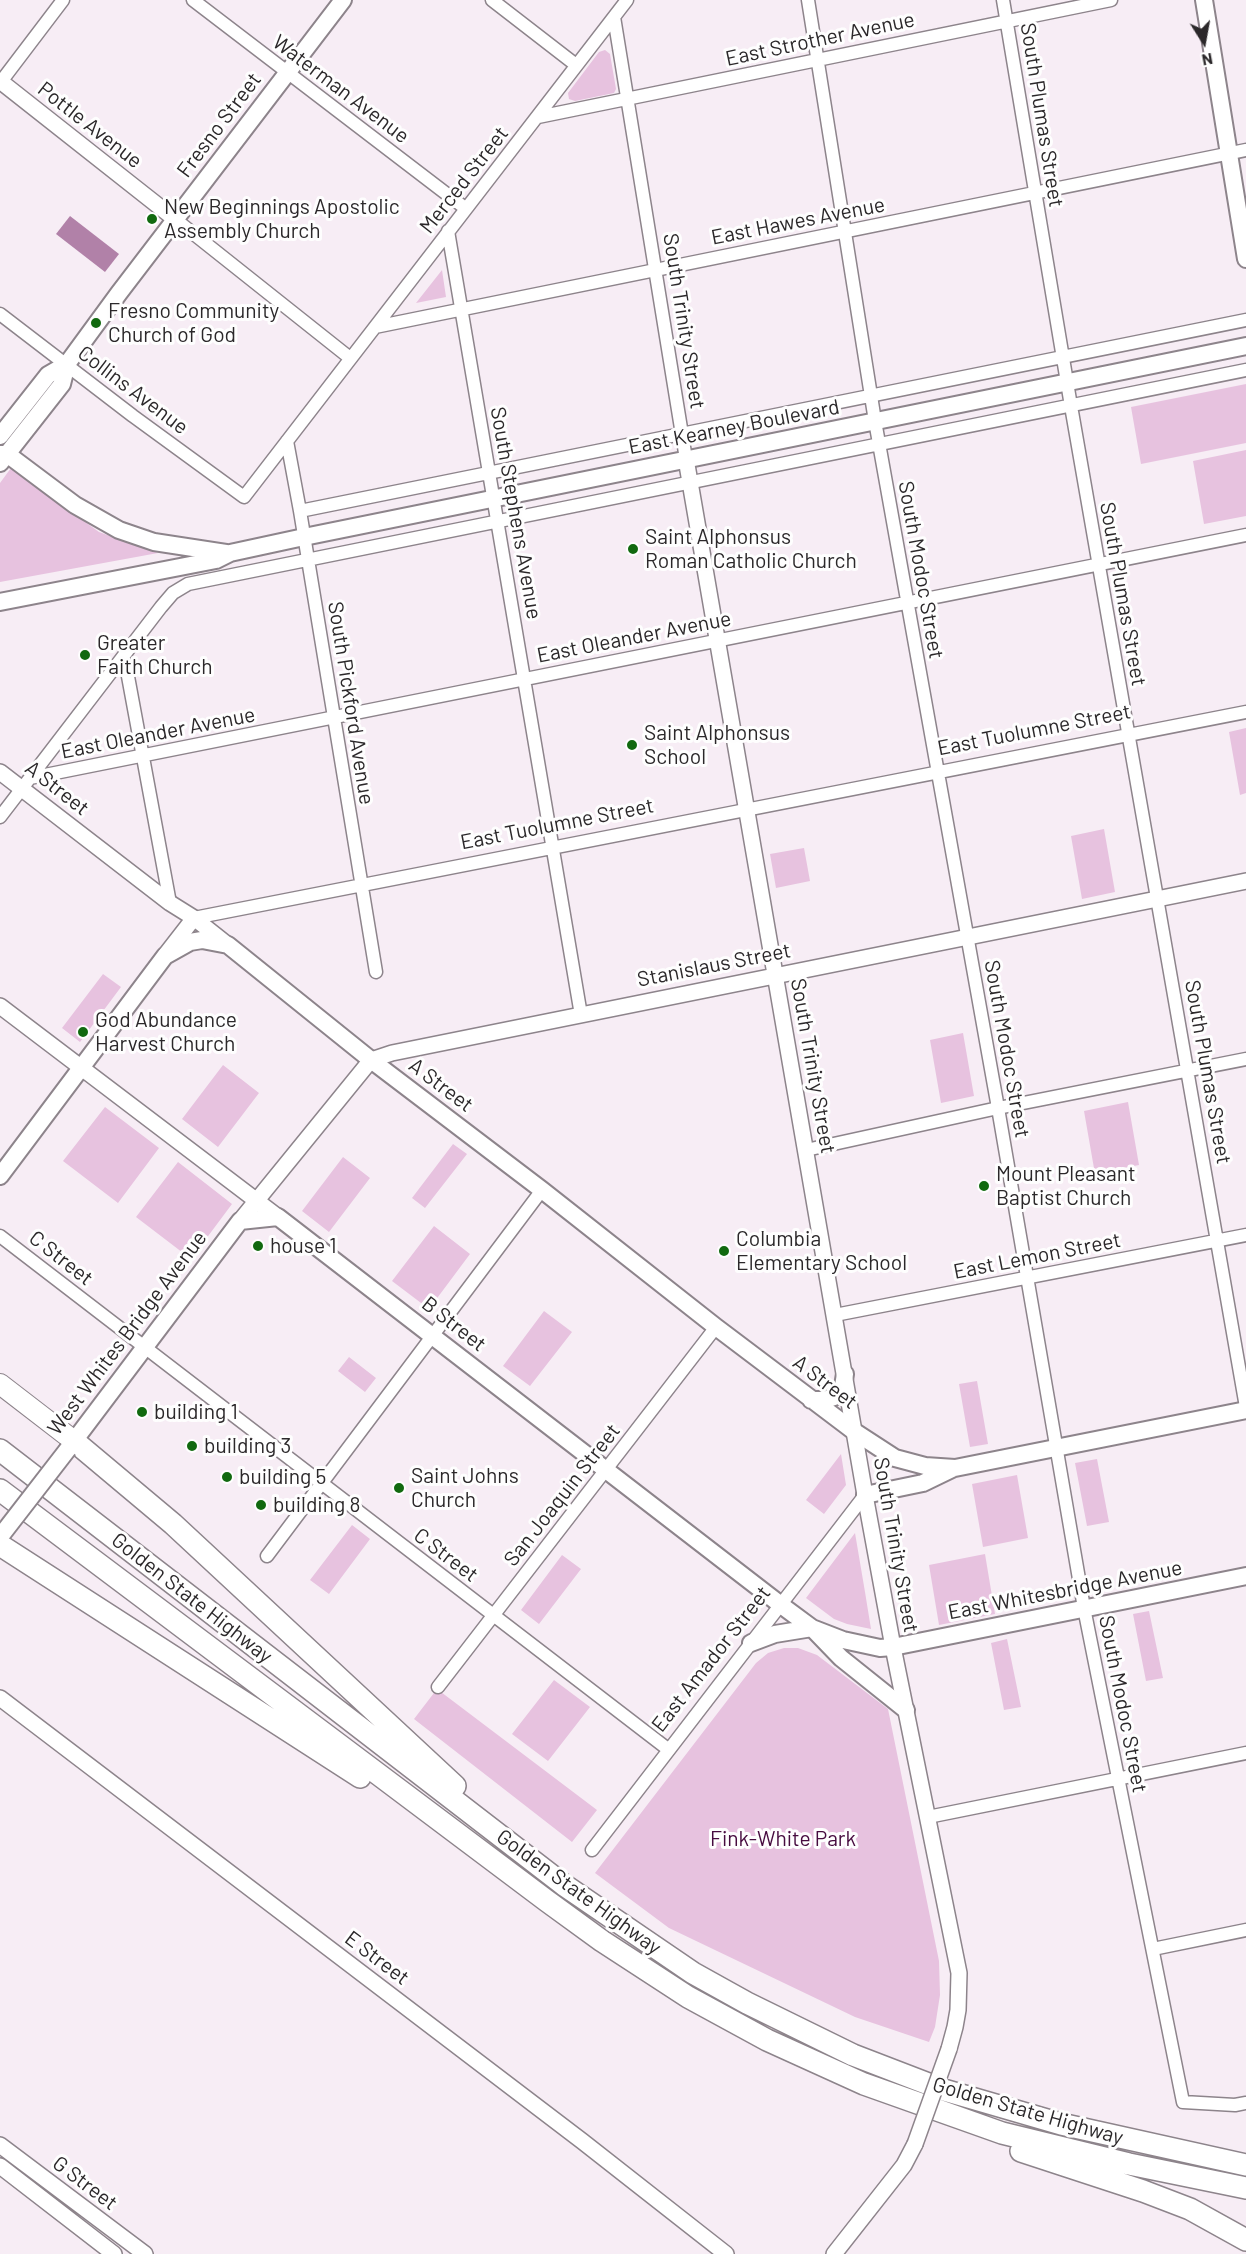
<!DOCTYPE html>
<html>
<head>
<meta charset="utf-8">
<style>
	body { margin:0 }
	#map { position:relative; width:1246px; height:2254px; overflow:hidden; background:#f7edf5; font-family:Barlow,sans-serif }
	canvas { display:block }
	.north { position:absolute; left:1174px; top:12px; width:60px; height:60px; -webkit-text-stroke:4px #fefefe; paint-order:stroke; rotate:169deg; font-size:16px; font-weight:700; line-height:24px; text-align:center; color:#2b282a }
	.north::after { content:''; display:block; margin:auto; width:21px; height:27px; background:#2b282a; clip-path:polygon(50% 0,100% 100%,50% 72%,0 100%) }
</style>
</head>
<body>
<div id="map">
<canvas width="1246" height="2254"></canvas>
<div class="north">N</div>
</div>
<script>
const ctx = document.querySelector('canvas').getContext('2d');
ctx.lineJoin = 'round';
function fillPath(path, color) { ctx.fillStyle = color; ctx.fill(path, 'evenodd'); }
const shape = rows => new Path2D(rows.map(r => 'M' + r).join(''));
function strokePath(path, color, width, dash) { ctx.strokeStyle = color; ctx.lineWidth = width; ctx.lineCap = dash ? 'butt' : 'round'; ctx.setLineDash(dash || []); ctx.stroke(path); }
function label(font, color, halo, rows, align = 'center') {
  ctx.font = font + ' Barlow,sans-serif'; ctx.lineWidth = 6; ctx.setLineDash([]); ctx.textBaseline = 'middle'; ctx.strokeStyle = halo; ctx.fillStyle = color; for (const [text, x, y, turn = 0] of rows) {
    ctx.save(); ctx.translate(x, y); ctx.rotate((+turn || 0) * Math.PI / 180); ctx.textAlign = isNaN(turn) ? turn : align; if (halo) ctx.strokeText(text, 0, 0); ctx.fillText(text, 0, 0); ctx.restore();
  }
}
fillPath(shape([
	[605,50,610,54,616,89,614,93,575,101,569,99,568,93,599,52],
	[442,270,446,297,416,303],
	[1246,384,1246,443,1141,464,1131,407],
	[1246,450,1246,516,1204,524,1193,461],
	[11,468,99,532,158,553,0,582,0,483],
	[1246,728,1246,793,1240,795,1229,732],
	[1104,829,1115,892,1082,899,1071,836],
	[804,848,810,881,776,888,770,854],
	[103,974,121,987,80,1042,62,1028],
	[963,1033,974,1096,941,1103,930,1040],
	[223,1065,259,1093,218,1147,182,1119],
	[1128,1102,1139,1165,1095,1174,1084,1111],
	[105,1107,159,1148,118,1203,63,1161],
	[453,1144,467,1154,425,1208,412,1198],
	[343,1157,370,1178,329,1232,302,1211],
	[178,1162,232,1204,191,1259,136,1217],
	[434,1226,470,1254,429,1309,392,1281],
	[544,1311,572,1332,530,1386,503,1366],
	[349,1357,376,1378,365,1392,338,1371],
	[977,1381,988,1444,970,1447,959,1384],
	[841,1454,846,1485,824,1514,806,1500],
	[1097,1459,1109,1522,1087,1526,1075,1463],
	[1017,1475,1028,1538,983,1547,972,1484],
	[352,1525,370,1539,329,1594,310,1580],
	[855,1533,865,1592,871,1629,847,1624,834,1619,806,1598],
	[985,1554,995,1614,939,1625,929,1565],
	[562,1555,581,1569,539,1624,521,1610],
	[1149,1611,1163,1678,1146,1681,1133,1614],
	[1007,1639,1021,1707,1004,1710,991,1643],
	[784,1648,798,1648,817,1655,888,1709,939,1961,940,1995,935,2027,929,2042,855,2017,669,1928,595,1873,756,1663,768,1653],
	[554,1680,590,1707,548,1761,512,1734],
	[437,1689,597,1810,572,1842,414,1719]
]), '#e7c2df');
fillPath(shape([
	[70,216,119,254,105,272,56,234]
]), '#b181a8');
const minor = shape([
	[193,0,465,208],
	[492,0,576,65],
	[808,0,875,421,998,1108,1084,1608,1183,2102,1235,2105,1246,2103],
	[1003,0,1071,406,1246,1407],
	[614,17,686,459],
	[0,83,63,0],
	[538,117,1111,0],
	[175,219,350,358],
	[448,231,581,1015],
	[0,314,133,416,244,497,627,0],
	[375,327,1246,150],
	[287,441,300,511,376,972],
	[300,511,1246,320],
	[123,657,127,671,170,903],
	[30,778,1246,535],
	[0,817,161,607,173,593,188,584,1246,370],
	[194,918,1246,712],
	[806,1150,998,1108,1246,1059],
	[0,1236,669,1750],
	[835,1315,1246,1235],
	[267,1556,542,1190],
	[438,1687,716,1327],
	[928,1817,1246,1753],
	[592,1850,865,1495],
	[1153,1949,1246,1930]
]);
const tertiary = shape([
	[0,81,175,219],
	[686,459,865,1495,893,1647,959,1973,958,2010,955,2027,949,2049],
	[0,772,170,903,194,918,228,945],
	[166,954,194,918],
	[0,1006,278,1217],
	[240,1221,371,1060,392,1053,1246,881],
	[0,1698,582,2141,726,2254],
	[0,2145,145,2254],
	[0,2166,114,2254],
	[834,2254,904,2165,915,2144]
]);
const secondary = shape([
	[1204,0,1246,259],
	[0,436,48,375,67,364],
	[0,454,7,454,75,505,119,530,154,542,226,553],
	[0,463,62,384,67,364,119,293,343,0],
	[0,602,216,560,230,553,304,537,1246,346],
	[0,1176,165,956,190,942,202,940,228,945,371,1060,542,1190,716,1327,855,1432,895,1458,925,1466,955,1468,1246,1410],
	[811,1400,824,1400,834,1397,843,1386,845,1374],
	[68,1449,240,1221,278,1217,781,1605,812,1628,843,1640,880,1648,893,1647,1246,1576],
	[865,1495,923,1483,954,1468],
	[751,1643,775,1634,812,1628,841,1658,906,1710]
]);
const primary = shape([
	[0,1384,74,1441]
]);
const motorway = shape([
	[74,1441,173,1524,455,1786],
	[0,1450,564,1885,693,1973,747,2003,853,2055,944,2090,1061,2124,1246,2165],
	[0,1490,547,1901,602,1941,688,1997,767,2040,864,2084,1002,2133,1129,2164,1246,2188],
	[0,1545,360,1777],
	[1021,2151,1143,2191,1190,2209,1246,2240]
]);
strokePath(minor, '#8d848b', 15);
strokePath(tertiary, '#8d848b', 18);
strokePath(secondary, '#8d848b', 20);
strokePath(primary, '#8d848b', 22);
strokePath(motorway, '#8d848b', 24);
strokePath(minor, '#fff', 12);
strokePath(tertiary, '#fff', 15);
strokePath(secondary, '#fff', 16);
strokePath(primary, '#fff', 20);
strokePath(motorway, '#fff', 21);
const tertiaryBridge = shape([
	[915,2144,949,2049]
]);
const secondaryBridge = shape([
	[3,1533,68,1449]
]);
strokePath(tertiaryBridge, '#8d848b', 18, []);
strokePath(secondaryBridge, '#8d848b', 20, []);
strokePath(tertiaryBridge, '#fff', 15);
strokePath(secondaryBridge, '#fff', 16);
for (const [x, y, r, color] of [
	[152,219,6,"#11690f"],
	[96,323,6,"#11690f"],
	[633,549,6,"#11690f"],
	[85,655,6,"#11690f"],
	[632,745,6,"#11690f"],
	[83,1032,6,"#11690f"],
	[984,1186,6,"#11690f"],
	[258,1246,6,"#11690f"],
	[724,1251,6,"#11690f"],
	[142,1412,6,"#11690f"],
	[192,1446,6,"#11690f"],
	[227,1477,6,"#11690f"],
	[399,1488,6,"#11690f"],
	[261,1505,6,"#11690f"]
]) { const dot = new Path2D(); dot.arc(x, y, r, 0, 2 * Math.PI); ctx.fillStyle = color; ctx.fill(dot); strokePath(dot, '#fefefe', 2); }
label('21px', '#2b282a', '#fefefe', [
	["East Strother Avenue",820,39,-12],
	["Waterman Avenue",341,89,37],
	["South Plumas Street",1042,115,81],
	["Pottle Avenue",90,125,38],
	["Fresno Street",219,125,-53],
	["Merced Street",464,180,-52],
	["East Hawes Avenue",798,221,-11],
	["South Trinity Street",684,321,81],
	["Collins Avenue",133,390,37],
	["East Kearney Boulevard",734,427,-11],
	["South Stephens Avenue",516,513,80],
	["South Modoc Street",921,570,80],
	["South Plumas Street",1123,594,80],
	["East Oleander Avenue",634,637,-11],
	["South Pickford Avenue",351,703,81],
	["East Tuolumne Street",1034,730,-11],
	["East Oleander Avenue",158,733,-11],
	["A Street",57,788,38],
	["East Tuolumne Street",557,824,-11],
	["Stanislaus Street",714,965,-11],
	["South Modoc Street",1007,1049,80],
	["South Trinity Street",813,1066,80],
	["South Plumas Street",1208,1072,80],
	["A Street",441,1085,37],
	["East Lemon Street",1037,1256,-11],
	["C Street",61,1258,38],
	["B Street",454,1324,38],
	["West Whites Bridge Avenue",127,1333,-53],
	["A Street",825,1382,37],
	["San Joaquin Street",562,1495,-52],
	["South Trinity Street",896,1545,80],
	["C Street",446,1555,37],
	["East Whitesbridge Avenue",1065,1590,-11],
	["Golden State Highway",192,1598,38],
	["East Amador Street",711,1659,-52],
	["South Modoc Street",1123,1704,79],
	["Golden State Highway",579,1892,36],
	["E Street",377,1958,37],
	["Golden State Highway",1028,2111,16],
	["G Street",85,2183,37]
]);
label('21px', '#2b282a', '#fefefe', [
	["New Beginnings Apostolic",164,207],
	["Assembly Church",164,231],
	["Fresno Community",108,311],
	["Church of God",108,335],
	["Saint Alphonsus",645,537],
	["Roman Catholic Church",645,561],
	["Greater",97,643],
	["Faith Church",97,667],
	["Saint Alphonsus",644,733],
	["School",644,757],
	["God Abundance",95,1020],
	["Harvest Church",95,1044],
	["Mount Pleasant",996,1174],
	["Baptist Church",996,1198],
	["Columbia",736,1239],
	["Elementary School",736,1263],
	["house 1",270,1246],
	["building 1",154,1412],
	["building 3",204,1446],
	["Saint Johns",411,1476],
	["Church",411,1500],
	["building 5",239,1477],
	["building 8",273,1505]
], 'left');
label('21px', '#460b3f', '#fefefe', [
	["Fink-White Park",783,1839]
]);
</script>
</body>
</html>
